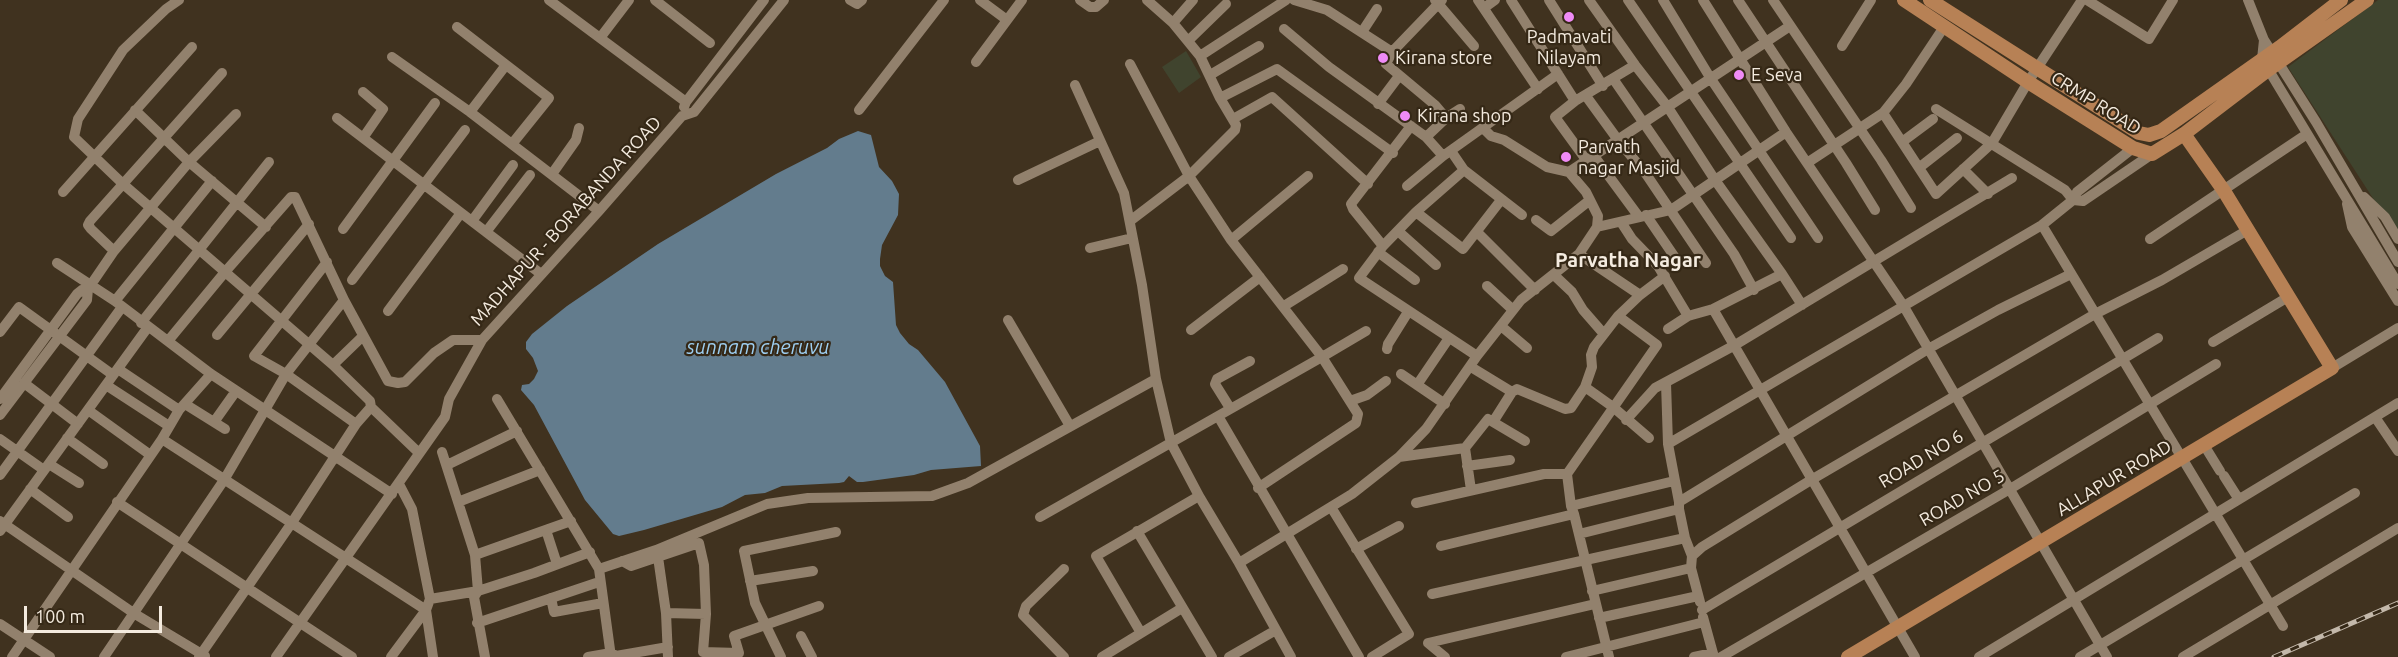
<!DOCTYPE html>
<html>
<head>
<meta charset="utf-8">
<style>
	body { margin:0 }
	#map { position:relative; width:2398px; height:657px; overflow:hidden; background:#40321f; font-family:Ubuntu,sans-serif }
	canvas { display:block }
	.scale { position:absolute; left:24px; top:606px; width:138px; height:27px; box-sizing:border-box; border:3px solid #f4ebdf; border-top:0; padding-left:8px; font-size:18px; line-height:21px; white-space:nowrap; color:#f4ebdf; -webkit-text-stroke:4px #352816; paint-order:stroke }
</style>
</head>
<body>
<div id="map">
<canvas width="2398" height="657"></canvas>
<div class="scale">100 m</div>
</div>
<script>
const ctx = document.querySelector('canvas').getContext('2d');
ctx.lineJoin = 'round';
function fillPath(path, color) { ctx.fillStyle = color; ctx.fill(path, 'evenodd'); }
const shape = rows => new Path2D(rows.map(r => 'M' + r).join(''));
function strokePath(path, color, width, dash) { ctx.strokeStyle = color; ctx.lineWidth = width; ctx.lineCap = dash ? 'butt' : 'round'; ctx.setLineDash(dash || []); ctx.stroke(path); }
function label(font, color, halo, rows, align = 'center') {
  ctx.font = font + ' Ubuntu,sans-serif'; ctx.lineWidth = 4.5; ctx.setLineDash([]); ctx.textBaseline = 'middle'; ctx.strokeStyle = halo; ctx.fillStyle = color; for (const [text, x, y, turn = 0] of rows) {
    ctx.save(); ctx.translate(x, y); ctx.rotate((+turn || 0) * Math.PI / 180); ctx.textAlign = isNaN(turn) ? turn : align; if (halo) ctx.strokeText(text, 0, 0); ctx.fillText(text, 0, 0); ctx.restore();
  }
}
fillPath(shape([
	[2378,0,2398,0,2398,237,2288,67],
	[1186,51,1201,77,1179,93,1162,67]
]), '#40442e');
fillPath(shape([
	[858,131,871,135,879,167,892,181,899,194,898,215,882,245,880,259,880,266,885,276,893,282,896,325,900,333,909,344,918,350,945,382,980,446,981,466,931,470,914,475,863,482,857,482,849,476,844,482,839,483,782,486,765,493,745,495,722,507,644,530,619,536,613,534,585,500,534,405,521,390,522,385,529,384,534,379,538,371,533,358,526,349,526,342,532,334,567,306,658,244,776,174,827,148,839,139]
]), '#637c8d');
strokePath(shape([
	[179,0,166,9,123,50,78,119,74,137,123,184,333,365,370,401,371,407],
	[549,0,686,102],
	[655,0,710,43],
	[850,0,857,4,862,0],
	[980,0,1007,20],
	[1080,0,1090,7,1096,7,1104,0],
	[1294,0,1327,10,1392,52],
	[1435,0,1474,46],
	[1442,0,1392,52,1386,64,1435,105,1446,118],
	[1478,0,1538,89],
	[1511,0,1575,101],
	[1549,0,1603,86],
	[1589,0,1635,65,1667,106,1715,180,1782,274,1802,305],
	[1628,0,1791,238],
	[1663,0,1711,79,1818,238],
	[1703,0,1786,132,1903,305,2107,657],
	[1738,0,1846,163,1875,210],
	[1773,0,1881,160,1911,208],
	[2087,0,2149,39,2173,0],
	[2248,0,2264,40],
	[1484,8,1495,0],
	[1173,23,1193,0],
	[457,27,549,98,512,144],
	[1284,29,1329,67,1426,137,1443,156],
	[1362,32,1377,9],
	[600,38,629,0],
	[1188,41,1226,4],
	[1842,46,1871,0],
	[1200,56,1286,0],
	[392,57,470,112,599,211],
	[976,62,1022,0],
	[1210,75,1259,46],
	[1614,80,1734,254,1754,290],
	[1075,85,1124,193,1142,285,1156,379,1171,443,1199,496,1239,563],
	[1586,96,1618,140,1646,174,1706,263],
	[1220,98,1277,69,1393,153],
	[1378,104,1399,76],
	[684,107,686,102,764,0],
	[1936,109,2065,190,2073,200,2083,201,2152,154],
	[135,110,189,162,236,114],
	[859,110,944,0],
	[470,112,506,65],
	[1883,113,1906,84,1944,27],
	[337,118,541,274],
	[1233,119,1272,97,1368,184],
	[1483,128,1491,136,1504,140,1547,167,1569,172],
	[1426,137,1446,118,1460,109],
	[363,138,383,109,363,92],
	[1902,142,1933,119],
	[1451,151,1464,170,1522,215],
	[1594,156,1639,217],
	[1587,161,1555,117,1575,101,1635,65],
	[1807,163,1883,113,1936,194,1992,143,2028,82,2082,0],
	[1920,167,1957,138],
	[1963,169,1988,194],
	[1464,170,1416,212,1383,246,1359,278,1477,356],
	[552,174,576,140,579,128],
	[1018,180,1100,141],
	[1407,186,1443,156,1558,74],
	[63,192,192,47],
	[2364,197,2385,217,2398,239],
	[2347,204,2352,227,2398,301],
	[1416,212,1463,249,1501,200],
	[1646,215,1674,256],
	[1536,220,1551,231,1590,200],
	[472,221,513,165],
	[1130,221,1189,176,1235,130,1236,125,1220,98,1200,56,1173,23,1147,0],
	[1621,222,1632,239,1658,266,1688,316,1713,309,1915,657],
	[2042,225,2283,626],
	[1597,227,1671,210,1786,132],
	[343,229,435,103],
	[1398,231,1436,265],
	[486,232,530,175],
	[1477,232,1535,290],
	[2150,239,2307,134],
	[1231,240,1308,176],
	[1383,246,1353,209,1351,204,1411,126],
	[1090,248,1132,238],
	[114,251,91,229,88,225,90,221,222,73],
	[1378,252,1415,280],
	[1579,254,1640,295],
	[327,262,254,356,286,374,356,424],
	[2398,262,2316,122,2264,40,2262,59,2398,284],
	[57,263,115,301,211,374,392,494],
	[1554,275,1572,292,1583,310,1603,333],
	[352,280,465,130],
	[1487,286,1513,310],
	[115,301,212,181],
	[1284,306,1343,269],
	[1713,309,1782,274],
	[388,311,461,213],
	[1008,320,1070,426],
	[141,323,269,162],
	[1501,326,1527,348],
	[1668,329,1688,316],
	[1191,330,1260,277],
	[0,332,19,307,113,375],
	[217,335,309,224],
	[168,341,225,272,291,197,295,197,344,300,388,381,398,383,405,382,434,353,453,340,482,340],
	[2213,342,2288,297],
	[1387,349,1388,344,1408,312],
	[333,365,363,336],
	[1471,367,1512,392,1517,389,1565,409,1571,408,1585,387,1592,367,1591,355,1594,347,1618,316],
	[2332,368,2398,328],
	[118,369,179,410],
	[1401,374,1445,404],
	[24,383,78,424],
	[1666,383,1668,444,1679,502],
	[106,385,169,426],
	[1417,385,1449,338],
	[1585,387,1613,407,1649,438],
	[0,399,77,294,82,290,88,289],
	[497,399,599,569],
	[1350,401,1367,395,1386,381],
	[185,404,225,429],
	[1230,408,1215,384,1217,379,1250,361],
	[88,410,149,454],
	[0,415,87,300,88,289,114,251,189,162,266,227],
	[1218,416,1359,657],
	[2375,417,2398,451],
	[1626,420,1655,388,1735,345,2012,178],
	[214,422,236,391],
	[1493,422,1525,441],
	[67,438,103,464],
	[0,439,44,470],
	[162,439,426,610,391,657],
	[1668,444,2042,225,2073,200,2077,192,2133,148],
	[2204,445,2220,471],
	[1465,448,1471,490],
	[442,452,475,555,478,591,474,597,485,657],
	[1399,457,1465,448,1488,419,1493,422,1512,392],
	[49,464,79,483],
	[447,465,517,431],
	[1467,466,1510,460],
	[0,475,122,307],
	[2224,476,2238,498],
	[399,484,412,509,430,599,426,610,433,657],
	[1258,488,1356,423,1358,414,1322,357,1366,331],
	[30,489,68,517],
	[117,502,352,657],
	[458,502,540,470],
	[1416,503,1544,474,1567,474],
	[1571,506,1567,474,1657,345,1618,316,1640,295,1665,276],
	[1331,507,1409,634,1372,657],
	[1679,509,1685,538,1692,556],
	[1574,514,1609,657],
	[1040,517,1322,357,1231,240,1189,176,1130,64],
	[0,521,135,614,205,656],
	[546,530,557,564],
	[0,531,148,327],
	[1137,531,1212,657],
	[1579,534,1679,509,1679,502,1928,349,1998,310,2071,274],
	[1441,546,1574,514,1571,506,1674,481],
	[1356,549,1399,526],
	[475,555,571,521],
	[658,557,666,613,668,657],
	[622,561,631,566,699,543,704,565,706,614,703,652,739,653,734,636,819,606],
	[1691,568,1700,602],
	[750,581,813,571],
	[1592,591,1691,568,1692,556,1702,547,1811,480,2095,314,2162,280,2246,231],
	[1432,594,1685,538],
	[551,598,554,612,603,603],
	[430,599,478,591,534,573,590,552],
	[1702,610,2158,338],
	[666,613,706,614],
	[1703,617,1714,657],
	[1599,618,1698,596],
	[477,623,599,582],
	[0,624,50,657],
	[1141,633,1096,556,1199,496],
	[801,636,812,657],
	[12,657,162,439,179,410,211,374],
	[104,657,224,480,286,374,344,300],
	[199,657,291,524,356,424,371,407,419,453],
	[276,657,445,417,449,399,482,340,599,211,682,116,694,112,784,0],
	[588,657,611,653,616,656,668,647],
	[611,657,599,569,656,550,767,504,808,498,932,496,968,483,1156,379],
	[781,657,755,603,744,551,836,532],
	[1064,657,1023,615,1026,606,1064,569],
	[1102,657,1182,608],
	[1229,657,1276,630],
	[1291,657,1239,563,1352,494,1399,457,1426,429,1477,356,1521,300,1579,254,1597,227,1598,216,1586,192,1569,172,1790,26],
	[1445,657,1428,643,1595,604],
	[1566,657,1704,622],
	[1694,657,1713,653],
	[1721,657,2010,489,2216,364],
	[1979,657,2398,403],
	[2080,657,2355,493],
	[2183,657,2398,528]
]), '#92816d', 10);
strokePath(shape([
	[1904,0,2028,82,2133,148,2152,154,2184,134,2268,70,2367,0],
	[1930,0,2139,133,2149,135,2161,131,2280,47,2341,0],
	[1848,657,2332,368,2224,191,2184,134]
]), '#b78155', 14);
const rail = shape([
	[2274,657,2398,603]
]);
strokePath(rail, '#c3b8aa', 5);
strokePath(rail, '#352816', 3, [9]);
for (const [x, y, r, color] of [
	[1569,17,6,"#ef8bf6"],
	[1383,58,6,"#ef8bf6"],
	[1739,75,6,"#ef8bf6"],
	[1405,116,6,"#ef8bf6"],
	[1566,157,6,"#ef8bf6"]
]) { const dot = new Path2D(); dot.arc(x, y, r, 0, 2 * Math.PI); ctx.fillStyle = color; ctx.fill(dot); strokePath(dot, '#352816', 2); }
label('18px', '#f4ebdf', '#352816', [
	["Padmavati",1569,37,"center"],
	["Nilayam",1569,58,"center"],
	["Kirana store",1395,58],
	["E Seva",1751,75],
	["Kirana shop",1417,116],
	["Parvath",1578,147],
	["nagar Masjid",1578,168]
], 'left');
label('18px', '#f4ebdf', '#352816', [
	["CRMP ROAD",2096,103,32],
	["MADHAPUR - BORABANDA ROAD",566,221,-48],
	["ROAD NO 6",1921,459,-31],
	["ALLAPUR ROAD",2114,478,-31],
	["ROAD NO 5",1962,498,-30]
]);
label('bold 20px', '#f4ebdf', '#352816', [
	["Parvatha Nagar",1628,260]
]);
label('italic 20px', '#9dcef0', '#352816', [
	["sunnam cheruvu",758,347]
]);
</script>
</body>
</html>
